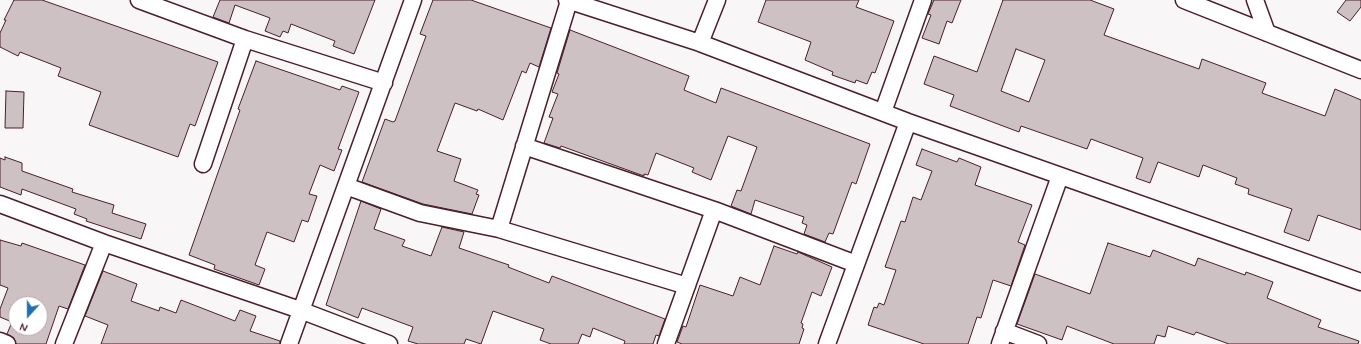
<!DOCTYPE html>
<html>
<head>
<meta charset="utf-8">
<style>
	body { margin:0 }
	#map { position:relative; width:1361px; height:344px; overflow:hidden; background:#f8f6f7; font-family:Mynerve,sans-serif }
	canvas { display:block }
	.north { position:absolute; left:8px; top:296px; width:40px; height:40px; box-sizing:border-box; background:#fff; border:1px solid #b7a5aa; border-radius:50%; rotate:201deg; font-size:11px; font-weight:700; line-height:16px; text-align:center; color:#4a1f2b }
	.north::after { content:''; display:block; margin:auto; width:14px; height:18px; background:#1f6fb2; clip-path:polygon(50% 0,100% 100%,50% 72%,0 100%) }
</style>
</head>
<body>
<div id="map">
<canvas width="1361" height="344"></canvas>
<div class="north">N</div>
</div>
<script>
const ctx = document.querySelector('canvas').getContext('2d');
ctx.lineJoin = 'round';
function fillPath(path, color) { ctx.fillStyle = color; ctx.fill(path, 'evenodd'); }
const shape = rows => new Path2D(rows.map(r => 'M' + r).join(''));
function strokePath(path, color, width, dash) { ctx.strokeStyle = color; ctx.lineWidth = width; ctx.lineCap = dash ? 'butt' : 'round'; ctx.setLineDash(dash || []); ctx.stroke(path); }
const building = shape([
	[14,0,42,0,218,62,195,126,190,124,178,157,89,125,101,92,58,76,61,68,20,52,18,56,0,47,0,33,6,20,4,20,14,0],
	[220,0,375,0,354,54,333,46,335,41,291,24,288,33,283,31,280,37,265,31,270,18,235,5,229,23,213,17,220,0],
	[433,0,471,0,551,28,539,67,530,63,526,73,522,71,503,120,478,109,477,111,455,103,437,151,461,159,454,181,478,190,476,194,479,195,472,214,423,204,362,182,385,119,393,122,395,121,426,36,420,34,433,0],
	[766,0,859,0,856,7,894,21,875,73,872,72,867,84,856,80,855,83,832,75,833,72,805,60,811,42,758,22,766,0],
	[934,0,961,0,952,23,947,21,939,44,922,38,931,15,928,14,934,0],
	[1003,0,1090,0,1114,9,1104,35,1199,69,1202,59,1266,83,1262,93,1325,116,1335,89,1361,100,1361,230,1318,215,1309,241,1284,232,1292,209,1248,194,1249,189,1235,184,1237,178,1203,165,1199,177,1158,162,1150,183,1136,178,1143,158,1091,139,1087,149,1021,126,1019,132,950,106,954,95,924,84,934,56,977,72,1003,0],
	[1016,49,1045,60,1029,102,1001,91,1016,49],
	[1346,0,1361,0,1361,7,1350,21,1337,12,1346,0],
	[570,30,689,76,684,90,716,103,721,88,870,144,856,184,852,182,833,234,829,233,825,242,804,234,807,225,802,223,804,217,755,200,751,214,731,206,737,190,741,191,757,147,728,136,711,180,692,172,694,168,656,153,648,175,644,174,644,176,561,146,560,148,544,143,553,118,549,117,558,94,552,92,559,74,557,73,570,30],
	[256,61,340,90,342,86,359,92,338,149,342,150,334,171,320,165,309,194,317,196,308,222,302,220,294,242,267,232,255,265,265,269,259,285,214,269,215,265,189,255,240,110,238,109,256,61],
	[6,91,24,92,23,128,5,128,6,91],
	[922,149,957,162,959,158,981,167,975,185,1032,205,1018,242,1025,245,1011,286,993,280,981,318,977,317,968,344,924,344,868,325,874,307,877,308,879,303,884,305,896,270,885,267,901,221,905,222,913,197,921,200,932,171,916,165,922,149],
	[5,157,22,163,22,171,73,189,72,192,114,205,112,213,146,224,141,239,86,221,87,219,74,214,76,209,22,189,21,195,0,187,0,158,5,160,5,157],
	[361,201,381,209,374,229,405,240,402,246,431,256,442,227,464,232,459,248,509,265,508,267,549,283,552,276,665,319,659,336,656,335,653,344,624,344,625,341,593,328,590,337,582,334,578,344,551,344,540,340,544,329,493,311,481,344,466,339,464,344,418,344,408,341,413,327,362,308,358,318,326,305,361,201],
	[0,240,21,246,22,243,85,265,68,309,59,306,46,344,16,344,14,338,7,334,12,322,0,317,0,309,8,288,0,285,0,240],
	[16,304,40,304,40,328,16,328,16,304],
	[1108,243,1150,257,1153,250,1195,266,1198,258,1245,275,1246,272,1273,282,1267,298,1321,320,1318,327,1359,341,1358,344,1229,344,1196,332,1194,335,1168,326,1165,337,1157,335,1154,344,1114,344,1067,326,1062,340,1017,324,1035,274,1090,294,1108,243],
	[774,246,797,254,798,252,832,267,821,296,812,292,801,323,803,324,802,328,804,329,799,344,682,344,677,342,683,326,686,327,700,285,733,296,740,277,760,285,774,246],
	[103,271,137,284,131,301,159,311,160,307,176,313,181,300,235,321,240,310,256,316,250,331,280,341,280,344,101,344,108,325,85,316,103,271]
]);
fillPath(building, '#cdc1c4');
strokePath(building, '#4a1f2b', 1);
const street = shape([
	[139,0,245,39,384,83],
	[567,0,700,43,908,122,1361,282],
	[1184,0,1361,70],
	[1255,0,1267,33],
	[700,43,717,0],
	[883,112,923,0],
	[524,146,714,210,856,264],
	[203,164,245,39],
	[346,186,420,213,499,229,687,286],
	[0,204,104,243,300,310,389,344],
	[499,229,569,1],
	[1004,331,1038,344],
	[0,341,7,344],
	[64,344,104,243],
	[289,344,413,0],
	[666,344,714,210],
	[827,344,908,122],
	[1000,344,1060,176]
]);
strokePath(street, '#4a1f2b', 19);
strokePath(street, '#fff', 16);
</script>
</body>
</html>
